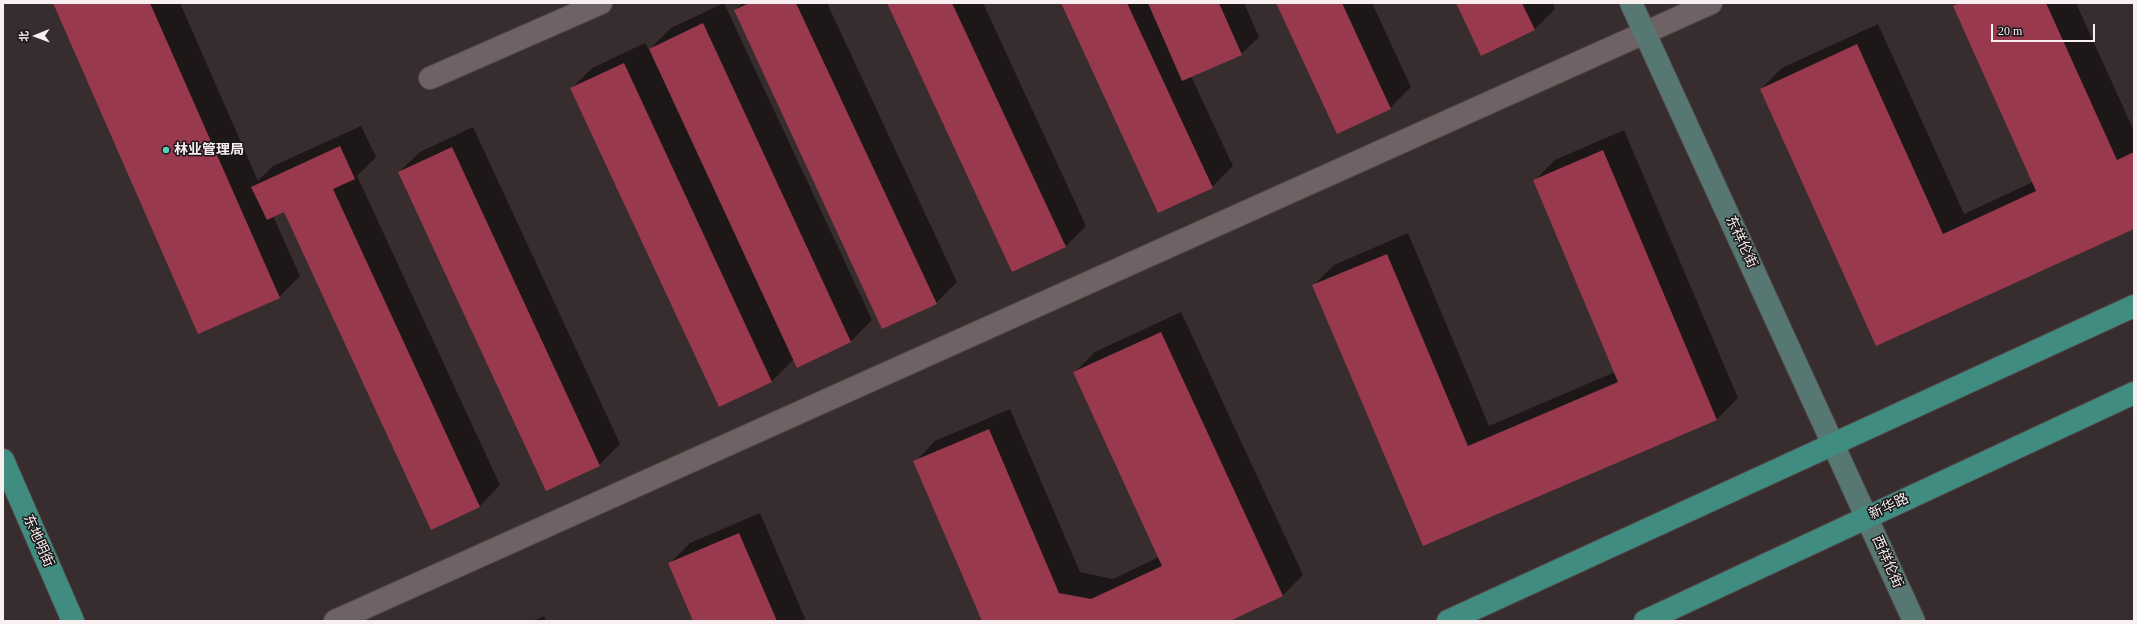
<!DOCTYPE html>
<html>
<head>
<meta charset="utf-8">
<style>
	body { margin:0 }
	#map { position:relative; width:2137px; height:624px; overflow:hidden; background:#372c2e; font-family:"Times New Roman","Noto Sans SC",serif }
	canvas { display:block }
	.frame { position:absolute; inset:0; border:4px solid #f7eff0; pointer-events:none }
	.north { position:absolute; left:16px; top:16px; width:40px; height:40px; -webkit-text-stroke:3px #1b1617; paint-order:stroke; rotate:269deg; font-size:11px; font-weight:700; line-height:16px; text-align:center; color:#f7eff0 }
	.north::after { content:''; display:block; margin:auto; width:14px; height:18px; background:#f7eff0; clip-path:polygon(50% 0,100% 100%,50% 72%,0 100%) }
	.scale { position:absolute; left:1991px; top:24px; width:104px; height:18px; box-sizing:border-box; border:2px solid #f7eff0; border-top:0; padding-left:5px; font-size:12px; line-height:14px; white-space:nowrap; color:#f7eff0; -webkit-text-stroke:3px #1b1617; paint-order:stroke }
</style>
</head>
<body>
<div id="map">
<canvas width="2137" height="624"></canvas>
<div class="frame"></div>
<div class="north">北</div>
<div class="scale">20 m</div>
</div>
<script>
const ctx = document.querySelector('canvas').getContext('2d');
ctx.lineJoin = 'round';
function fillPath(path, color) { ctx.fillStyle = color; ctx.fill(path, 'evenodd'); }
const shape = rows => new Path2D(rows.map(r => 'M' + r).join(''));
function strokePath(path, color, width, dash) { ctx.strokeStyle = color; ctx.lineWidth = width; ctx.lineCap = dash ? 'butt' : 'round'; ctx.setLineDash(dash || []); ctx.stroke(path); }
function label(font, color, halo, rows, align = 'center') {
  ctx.font = font + ' "Times New Roman","Noto Sans SC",serif'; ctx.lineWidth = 3; ctx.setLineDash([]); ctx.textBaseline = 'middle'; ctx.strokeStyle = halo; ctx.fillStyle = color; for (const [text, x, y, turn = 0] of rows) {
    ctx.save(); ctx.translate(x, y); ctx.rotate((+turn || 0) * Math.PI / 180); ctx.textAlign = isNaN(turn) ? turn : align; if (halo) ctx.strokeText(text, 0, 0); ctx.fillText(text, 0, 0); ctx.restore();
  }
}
fillPath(shape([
	[54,3,180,3,258,181,273,166,361,126,376,157,357,176,500,485,480,506,284,211,273,216,300,276,279,297],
	[724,3,872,320,851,341,797,366,794,359,772,381,719,406,571,89,592,68,645,43,649,50,671,28],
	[743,3,827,3,957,282,936,303,735,10],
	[888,3,983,3,1086,226,1066,246],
	[1062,3,1244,3,1259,37,1241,54,1191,76,1233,166,1212,187],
	[1277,3,1372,3,1411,87,1390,108],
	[1457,3,1553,3,1555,9,1535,29],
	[1957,3,2076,3,2134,131,2134,228,1877,345,1761,89,1782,68,1878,24,1964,214,2033,182,1954,6],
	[473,127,620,444,599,465,399,172,420,152],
	[1624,130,1738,398,1717,419,1423,544,1313,286,1334,265,1408,233,1489,426,1615,372,1534,181,1555,160],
	[1181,312,1303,575,1282,596,1227,621,983,621,915,462,935,441,1010,409,1080,572,1113,579,1159,557,1074,373,1095,352],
	[760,513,806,621,694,621,669,564,690,543],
	[544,616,546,621,533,621]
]), '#0007');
fillPath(shape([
	[53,3,150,3,280,298,198,334],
	[749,3,796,3,937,304,882,329,734,10],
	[887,3,952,3,1066,247,1012,272],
	[1061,3,1127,3,1213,188,1158,213],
	[1148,3,1219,3,1242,55,1182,81],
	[1276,3,1342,3,1391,109,1337,134],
	[1456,3,1522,3,1535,30,1481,56],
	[1959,3,2046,3,2117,160,2134,152,2134,229,1876,346,1760,89,1857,44,1943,234,2036,191,1953,6],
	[703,23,851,342,797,368,649,49],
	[624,63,772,382,719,407,570,88],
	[340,146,355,179,333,189,480,507,431,530,284,212,267,220,251,187],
	[452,147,600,466,546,491,398,172],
	[1603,150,1717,420,1423,546,1312,285,1387,254,1468,446,1618,382,1533,180],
	[1161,332,1283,596,1230,621,982,621,913,461,989,429,1059,593,1091,599,1162,566,1073,372],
	[739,533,777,621,693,621,668,563]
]), '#98394e');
const street = shape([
	[430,78,601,3],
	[335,621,1711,3]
]);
const secondary = shape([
	[1631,3,1914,621]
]);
const primary = shape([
	[3,460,73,621],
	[1448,621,2134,306],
	[1645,621,2134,393]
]);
strokePath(street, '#52494a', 24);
strokePath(secondary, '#52494a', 24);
strokePath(primary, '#52494a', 24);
strokePath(street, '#6f6264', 22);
strokePath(secondary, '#577772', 22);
strokePath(primary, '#408c81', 22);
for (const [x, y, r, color] of [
	[166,150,4,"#5cceba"]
]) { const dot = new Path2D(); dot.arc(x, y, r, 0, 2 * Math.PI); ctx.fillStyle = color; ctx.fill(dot); strokePath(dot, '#1b1617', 1.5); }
label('bold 14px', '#f7eff0', '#1b1617', [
	["林业管理局",174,150]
], 'left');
label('14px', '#f7eff0', '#1b1617', [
	["东祥伦街",1741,242,65],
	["新华路",1889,507,-25],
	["东地明街",38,541,66],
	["西祥伦街",1887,562,66]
]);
</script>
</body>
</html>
